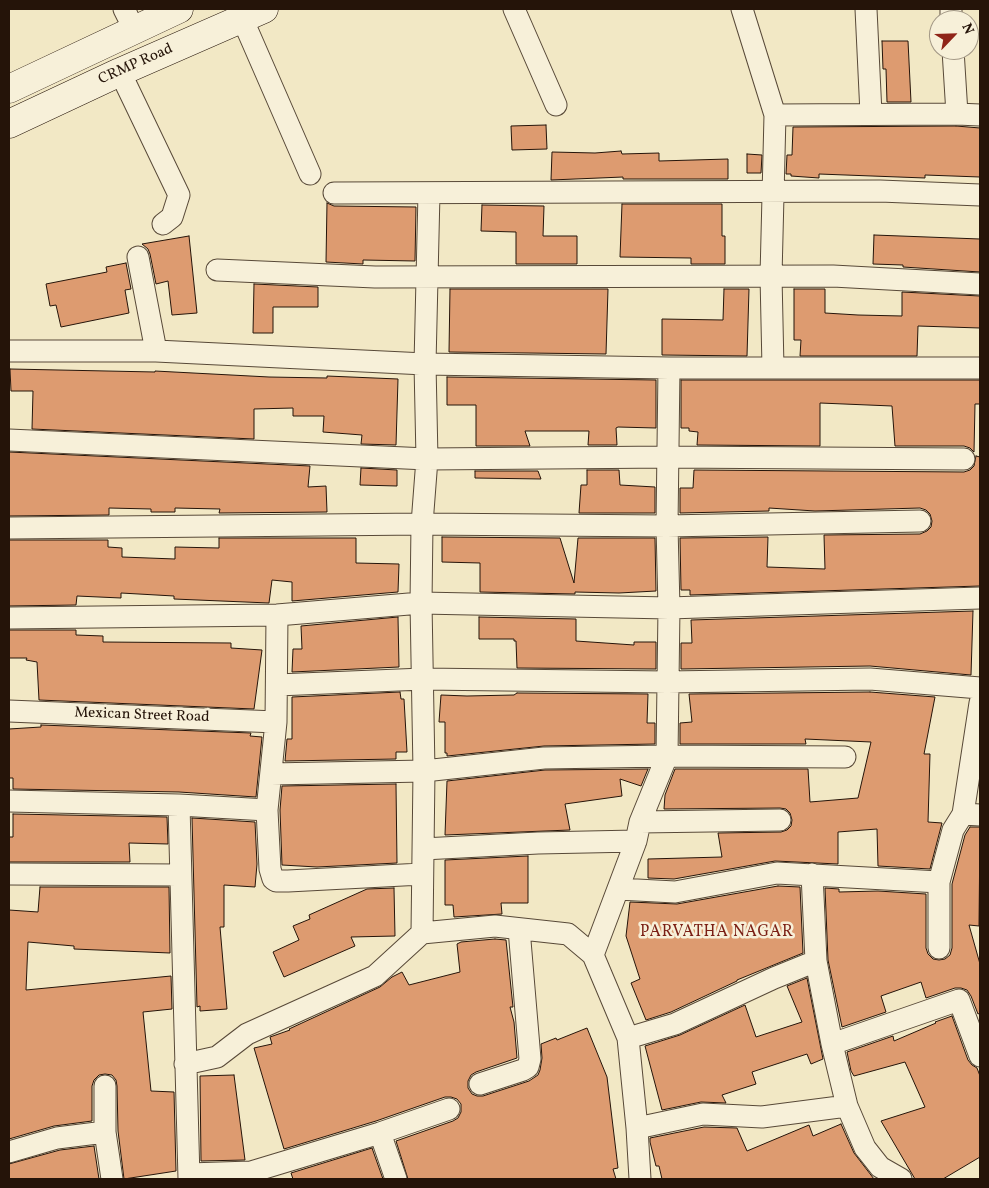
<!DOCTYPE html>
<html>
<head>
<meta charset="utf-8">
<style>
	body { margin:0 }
	#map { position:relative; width:989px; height:1188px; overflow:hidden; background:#f2e8c5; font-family:Vollkorn,serif }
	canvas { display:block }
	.frame { position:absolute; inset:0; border:10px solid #251409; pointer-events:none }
	.north { position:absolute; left:929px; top:10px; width:50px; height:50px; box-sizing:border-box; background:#f7f0d9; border:1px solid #a39886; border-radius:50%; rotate:66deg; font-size:14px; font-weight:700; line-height:20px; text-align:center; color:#251409 }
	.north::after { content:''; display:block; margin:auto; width:18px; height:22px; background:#8f2418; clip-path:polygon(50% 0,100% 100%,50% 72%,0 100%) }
</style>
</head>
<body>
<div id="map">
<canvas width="989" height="1188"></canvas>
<div class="frame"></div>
<div class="north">N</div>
</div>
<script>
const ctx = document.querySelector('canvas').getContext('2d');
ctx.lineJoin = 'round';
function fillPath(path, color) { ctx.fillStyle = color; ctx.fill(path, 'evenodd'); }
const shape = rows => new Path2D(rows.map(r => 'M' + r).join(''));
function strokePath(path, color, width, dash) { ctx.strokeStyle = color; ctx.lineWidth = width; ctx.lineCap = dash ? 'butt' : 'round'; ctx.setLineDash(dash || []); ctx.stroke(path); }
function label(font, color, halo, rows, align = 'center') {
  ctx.font = font + ' Vollkorn,serif'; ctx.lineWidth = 5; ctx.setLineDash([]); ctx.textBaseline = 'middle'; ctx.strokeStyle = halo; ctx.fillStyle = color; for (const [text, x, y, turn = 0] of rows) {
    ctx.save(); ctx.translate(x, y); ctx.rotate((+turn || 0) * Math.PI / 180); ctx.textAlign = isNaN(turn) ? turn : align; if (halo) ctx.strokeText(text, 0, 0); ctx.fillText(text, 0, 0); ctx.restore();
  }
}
const building = shape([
	[882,41,908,41,911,102,887,102,886,69,883,69,882,41],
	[546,125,547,149,512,150,511,126,546,125],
	[956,126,980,128,980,177,925,175,925,178,819,174,819,178,791,176,791,174,786,174,787,155,792,155,793,127,956,126],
	[621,151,622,154,659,153,659,161,728,159,728,179,623,179,623,177,551,180,552,152,595,153,621,151],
	[747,154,762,155,761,173,747,173,747,154],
	[327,203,334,206,416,207,415,261,363,260,363,264,326,262,327,203],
	[622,204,722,204,722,236,725,236,725,264,691,264,691,258,620,257,622,204],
	[482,205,544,206,543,236,577,236,577,264,516,264,516,232,481,231,482,205],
	[874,235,980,239,980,272,903,267,903,265,873,264,874,235],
	[189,236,197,313,172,315,168,281,156,284,150,254,148,249,142,244,189,236],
	[126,263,131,289,125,290,129,313,61,327,56,305,50,306,46,284,107,272,106,267,126,263],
	[254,284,318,287,318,307,273,307,273,333,253,333,254,284],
	[450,289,608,289,606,354,449,352,450,289],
	[724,289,749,289,747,356,662,355,662,319,723,320,724,289],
	[794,289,825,289,825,313,858,315,902,316,902,292,980,296,980,328,918,326,917,356,800,356,801,340,794,340,794,289],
	[10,369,155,372,155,371,269,377,327,378,327,376,398,379,396,445,361,444,362,435,323,432,324,416,293,416,293,408,254,409,254,439,32,429,33,391,11,391,10,369],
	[447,377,656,380,656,428,618,427,616,428,617,445,588,445,589,431,525,431,530,446,476,446,476,405,447,405,447,377],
	[681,380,980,380,980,404,975,404,974,452,970,448,964,446,895,446,892,406,820,403,820,446,697,445,698,432,689,431,689,428,681,428,681,380],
	[9,452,310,466,308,487,326,486,327,512,219,513,220,509,175,508,175,512,151,512,151,509,109,508,109,515,9,516,9,452],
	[976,456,980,457,980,586,690,595,690,590,681,590,680,538,768,537,767,567,825,569,824,535,920,534,927,531,931,527,932,521,930,514,926,510,920,508,815,511,769,508,769,511,680,513,680,488,693,488,694,470,964,472,970,470,974,466,976,456],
	[361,468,397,470,397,486,360,485,361,468],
	[587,470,619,470,620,485,655,487,655,513,579,513,581,485,587,485,587,470],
	[475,471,538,471,541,479,475,478,475,471],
	[442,537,560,538,574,583,578,538,655,538,656,591,619,593,575,592,575,594,480,592,480,563,442,562,442,537],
	[219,538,356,538,356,563,399,564,398,592,292,601,292,582,272,580,269,603,174,599,174,596,121,593,121,598,77,596,76,605,9,606,9,540,108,540,108,547,122,548,122,557,175,559,175,547,219,548,219,538],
	[973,611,971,675,870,666,681,669,681,643,692,643,691,620,973,611],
	[398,617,399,667,292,672,293,649,302,649,301,626,398,617],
	[479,617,576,619,576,641,634,645,634,642,656,642,656,669,517,668,516,641,514,641,514,639,479,639,479,617],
	[9,630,76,630,76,635,103,636,103,642,231,643,231,648,262,650,254,709,39,700,37,662,26,660,27,658,9,658,9,630],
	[400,692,401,699,404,699,407,752,396,752,396,759,285,761,287,739,292,739,292,697,400,692],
	[870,692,935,697,924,754,930,754,928,822,942,823,930,869,878,866,877,829,838,832,838,864,775,861,674,879,648,878,648,859,722,857,718,833,781,832,787,830,791,826,792,820,790,813,786,809,780,808,664,809,665,795,675,769,808,769,810,802,858,798,871,742,805,739,806,744,680,744,680,723,692,722,689,694,870,692],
	[517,693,648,694,647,723,655,723,655,744,544,746,447,756,447,753,445,753,445,722,439,722,441,695,467,696,514,695,517,693],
	[41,725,251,733,250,736,262,737,256,797,179,792,13,789,13,778,9,778,9,729,41,727,41,725],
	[648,769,641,786,620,779,622,796,565,804,570,830,445,835,447,781,545,770,648,769],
	[396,784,397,863,317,867,282,865,280,810,282,786,396,784],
	[13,814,167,817,168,844,129,843,130,862,9,862,9,837,13,837,13,814],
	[192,818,255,822,257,864,255,887,224,885,224,927,220,927,227,1009,200,1011,200,1006,197,1007,192,818],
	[970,827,980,827,979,926,969,925,980,964,980,1013,978,1014,971,996,967,990,961,988,955,988,926,998,921,982,881,996,886,1012,842,1027,828,960,825,888,839,889,839,892,878,891,926,894,926,948,928,954,933,959,939,960,945,959,950,955,952,948,952,884,965,835,970,827],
	[528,856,528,903,501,903,502,914,454,917,453,905,445,905,445,860,528,856],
	[778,886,800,887,803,953,737,980,737,981,671,1012,646,1020,631,983,640,979,626,936,630,902,677,904,778,886],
	[40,887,169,887,170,953,74,949,74,946,28,942,26,990,171,976,172,1009,143,1012,151,1091,174,1092,176,1171,124,1179,118,1131,117,1086,116,1080,112,1075,105,1074,99,1075,94,1080,92,1086,92,1121,54,1126,9,1139,9,910,38,912,40,887],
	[394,888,395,936,351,937,355,946,284,977,273,952,299,940,293,926,310,919,309,915,367,889,394,888],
	[495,939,506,940,513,1007,510,1007,514,1022,517,1058,476,1072,471,1075,468,1081,468,1088,472,1094,477,1096,483,1096,529,1081,538,1075,540,1070,542,1058,541,1044,556,1038,557,1040,587,1028,607,1077,618,1168,613,1169,616,1179,408,1179,396,1141,453,1121,458,1118,461,1112,461,1104,457,1099,451,1097,445,1097,376,1121,284,1149,254,1048,272,1044,270,1037,290,1030,289,1029,380,987,392,977,402,972,409,985,460,972,457,944,461,942,495,939],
	[807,978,823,1059,811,1064,807,1054,752,1072,756,1084,722,1095,726,1103,701,1102,662,1110,645,1046,680,1035,745,1005,756,1037,802,1022,787,986,807,978],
	[952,1016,968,1060,972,1065,977,1068,980,1076,980,1157,943,1179,915,1179,881,1121,925,1107,905,1062,854,1076,851,1071,847,1052,893,1036,894,1041,936,1023,935,1022,952,1016],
	[234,1075,245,1160,201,1161,200,1076,234,1075],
	[841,1124,854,1153,874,1179,662,1179,659,1166,656,1166,650,1142,650,1138,704,1127,737,1128,747,1151,809,1125,813,1136,841,1124],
	[94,1146,99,1179,9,1179,9,1164,60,1150,94,1146],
	[372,1148,383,1179,293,1179,291,1173,372,1148]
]);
fillPath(building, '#dd9b70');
strokePath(building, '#251409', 1);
const street = shape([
	[124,9,134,29],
	[514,9,556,105],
	[742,9,775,115],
	[866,9,871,114],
	[951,9,951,20],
	[242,18,310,174],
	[953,50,957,114],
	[120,72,179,195,172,217,163,224],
	[334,193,880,191,980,195],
	[429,193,425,364,427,459,422,524,421,603,424,771,422,933,495,926,568,934,593,955,628,1038,637,1128,640,1179],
	[138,257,156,351],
	[217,270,375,277,833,276,980,284],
	[9,351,156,351,425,364,669,368,980,368],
	[773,368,771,276,775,115,957,114,980,115],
	[9,440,427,459,669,457,964,459],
	[9,528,422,524,667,526,920,521],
	[277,615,276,722,267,810,270,869,273,879,276,881,288,881,422,874],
	[9,618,277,615,421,603,669,608,980,598],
	[277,685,423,679,667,682,870,679,980,688],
	[9,711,276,722],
	[271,774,424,771,544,758,667,756,845,757],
	[9,801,179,805,267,810],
	[179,805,189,1179],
	[963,814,980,703],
	[640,822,780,820],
	[423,849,538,843,636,841],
	[9,874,180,875],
	[812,874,816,961,832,1044,959,1000,980,1056],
	[618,889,675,892,777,873,939,882,953,830,963,814,980,815],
	[939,948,939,882],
	[593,955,636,841,640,822,667,756,669,608,667,526,669,368],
	[628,1038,675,1024,774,978,816,961],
	[832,1044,847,1106,865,1148,880,1167,901,1179],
	[185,1064,217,1057,247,1034,375,976,422,933],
	[480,1084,523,1070,528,1067,530,1059,519,929],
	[105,1086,105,1132,112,1179],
	[637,1128,703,1114,762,1117,847,1106],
	[380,1133,396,1179],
	[9,1152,57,1138,105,1132],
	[189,1174,251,1172,380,1133,449,1109]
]);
const secondary = shape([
	[9,89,179,9],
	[9,124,120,72,264,9]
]);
strokePath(street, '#584938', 23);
strokePath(secondary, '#251409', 29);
strokePath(street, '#f7f0d9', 21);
strokePath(secondary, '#f7f0d9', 28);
label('15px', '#251409', '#f7f0d9', [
	["CRMP Road",136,65,-24],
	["Mexican Street Road",142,716,2]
]);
ctx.letterSpacing = '1px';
label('16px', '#7a1f14', '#f7f0d9', [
	["PARVATHA NAGAR",717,933]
]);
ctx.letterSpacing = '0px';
</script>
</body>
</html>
